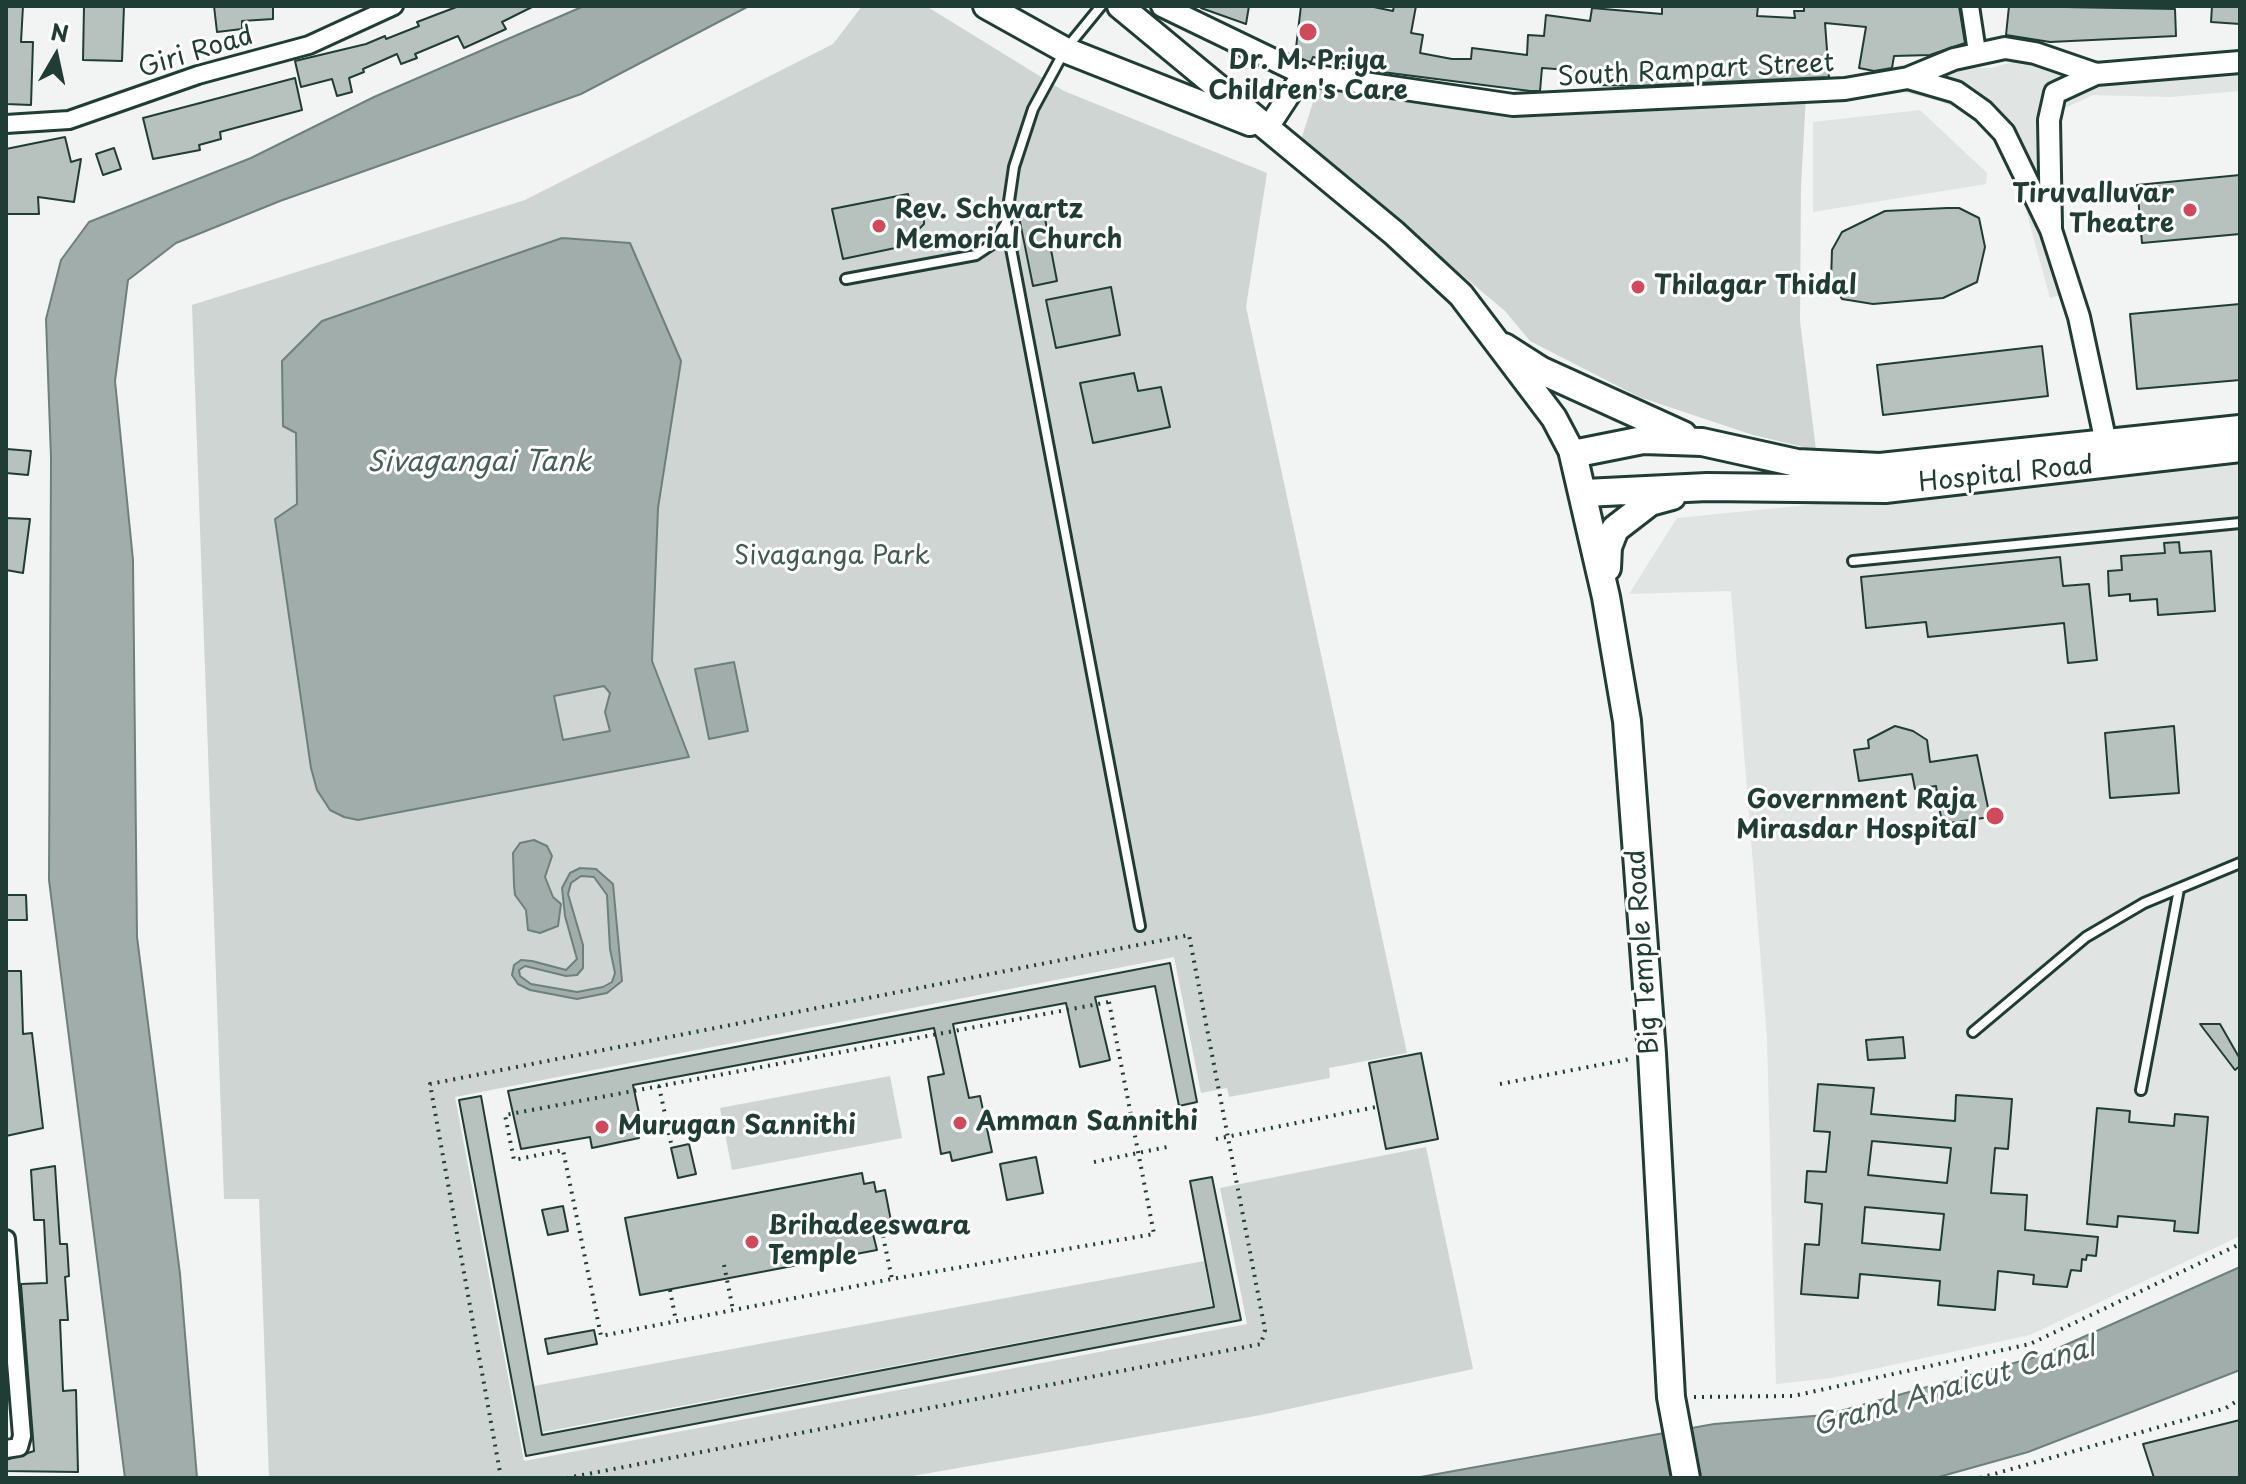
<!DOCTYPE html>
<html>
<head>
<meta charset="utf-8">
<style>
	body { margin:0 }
	#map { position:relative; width:2246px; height:1484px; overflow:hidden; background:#f2f3f3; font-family:"Playpen Sans",sans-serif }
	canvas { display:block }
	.frame { position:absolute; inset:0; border:8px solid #1f3d34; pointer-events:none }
	.north { position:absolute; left:16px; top:16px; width:80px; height:80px; -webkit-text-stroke:6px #fff; paint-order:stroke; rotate:9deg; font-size:22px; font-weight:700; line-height:32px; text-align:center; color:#1f3d34 }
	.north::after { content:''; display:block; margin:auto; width:28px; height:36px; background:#1f3d34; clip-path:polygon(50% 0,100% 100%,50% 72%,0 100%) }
</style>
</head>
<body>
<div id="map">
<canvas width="2246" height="1484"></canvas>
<div class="frame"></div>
<div class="north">N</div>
</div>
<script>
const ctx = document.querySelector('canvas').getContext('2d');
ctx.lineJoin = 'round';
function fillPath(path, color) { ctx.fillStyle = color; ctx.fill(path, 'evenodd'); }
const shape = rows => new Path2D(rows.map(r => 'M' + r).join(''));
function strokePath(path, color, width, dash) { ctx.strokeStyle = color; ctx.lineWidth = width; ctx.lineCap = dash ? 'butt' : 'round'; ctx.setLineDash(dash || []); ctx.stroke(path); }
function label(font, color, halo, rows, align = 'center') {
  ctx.font = font + ' "Playpen Sans",sans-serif'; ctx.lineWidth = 6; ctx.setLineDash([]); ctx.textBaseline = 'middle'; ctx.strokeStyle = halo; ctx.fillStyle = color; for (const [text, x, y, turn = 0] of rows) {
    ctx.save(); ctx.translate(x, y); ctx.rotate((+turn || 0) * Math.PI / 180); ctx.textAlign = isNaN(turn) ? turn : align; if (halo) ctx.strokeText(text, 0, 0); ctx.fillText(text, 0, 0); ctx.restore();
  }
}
fillPath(shape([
	[2240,50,2240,91,2170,97,2093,95,2063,109,2049,131,2054,223,2075,291,2050,298,2022,196,1980,117,1939,101,1903,92,1818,102,1813,91,1959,68,1991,68,2031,57,2091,65],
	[1920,110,1987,173,1986,184,1813,212,1813,122],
	[2240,462,2240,1236,2030,1335,1832,1378,1776,1384,1767,1038,1731,591,1629,594,1677,518]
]), '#e0e4e3');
fillPath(shape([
	[862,6,926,6,1064,91,1267,173,1246,307,1407,1053,1329,1068,1330,1078,1229,1097,1227,1088,1201,1093,1174,957,455,1097,524,1461,1247,1324,1220,1188,1426,1147,1473,1369,1261,1415,901,1478,269,1478,259,1199,224,1199,192,305,525,200,833,44],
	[1318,87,1524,112,1806,96,1801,186,1800,321,1816,450,1753,435,1639,397,1530,341,1505,311,1301,140],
	[890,1076,902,1138,732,1170,720,1108],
	[1204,1261,1212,1306,543,1432,534,1386]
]), '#ced5d3');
const water = shape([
	[584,6,749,6,581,94,280,201,176,243,128,280,115,381,133,560,137,937,180,1274,197,1478,125,1478,49,880,51,458,46,319,61,260,89,222,251,158,374,97,584,6],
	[562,238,630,243,681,361,658,508,652,661,689,757,358,820,344,817,330,810,317,790,311,768,275,519,297,504,296,433,283,426,282,361,322,321,562,238],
	[604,686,610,693,605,712,610,731,563,740,554,696,604,686],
	[734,662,748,731,709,739,695,669,734,662],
	[534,840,547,846,552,856,545,877,553,897,561,904,558,926,540,933,528,930,526,910,515,895,514,885,513,853,520,843,534,840],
	[580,868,596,869,613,884,622,981,607,993,577,999,530,990,518,984,512,975,514,965,521,960,532,961,566,970,577,959,565,916,562,888,570,873,580,868],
	[581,876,594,877,607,895,610,949,615,973,612,982,603,987,577,992,531,984,520,976,519,970,525,966,566,976,577,975,583,968,583,945,568,894,571,883,581,876],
	[2240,1267,2240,1370,2028,1452,1935,1478,1415,1478,1714,1424,1826,1415,2043,1355,2240,1267]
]);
fillPath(water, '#a1adaa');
strokePath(water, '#6d807b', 2);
const building = shape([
	[6,6,23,6,21,42,33,42,31,105,6,104,6,6],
	[84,6,124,6,122,61,83,60,84,6],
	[214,6,273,6,273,19,242,21,242,29,217,32,214,6],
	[459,6,534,6,502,22,506,29,464,48,458,36,415,54,417,58,401,64,397,54,363,69,364,72,349,78,352,92,337,96,332,79,301,87,295,61,366,44,385,36,386,39,419,26,417,22,459,6],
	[1201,6,1249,6,1246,24,1201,8,1201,6],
	[1301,6,1369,6,1393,11,1394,6,1416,6,1411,33,1423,35,1420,53,1452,59,1471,59,1472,48,1527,55,1528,35,1544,36,1546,15,1590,21,1592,8,1662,14,1662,6,1758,6,1757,16,1795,18,1794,11,1804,11,1804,6,1959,6,1965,43,1930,55,1894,56,1892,68,1874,71,1859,68,1866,27,1825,23,1829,77,1636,86,1596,85,1597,72,1542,68,1540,91,1530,91,1382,72,1313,57,1311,62,1307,61,1295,56,1301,6],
	[2009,6,2175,9,2176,36,2050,42,2006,35,2009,6],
	[2212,6,2240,6,2240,24,2211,22,2212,6],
	[295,78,302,110,220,132,221,139,199,145,200,150,153,159,143,118,295,78],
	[65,137,71,162,81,159,74,202,38,197,39,214,6,214,6,149,65,137],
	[114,148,121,169,103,175,96,154,114,148],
	[2240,175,2240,234,2142,243,2137,185,2240,175],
	[908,194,911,207,924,215,924,224,916,232,919,243,843,259,832,209,908,194],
	[1042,203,1057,281,1033,286,1017,207,1042,203],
	[1947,208,1959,208,1979,218,1985,247,1977,282,1943,298,1873,304,1842,299,1831,281,1832,250,1842,232,1885,211,1947,208],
	[1111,287,1120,335,1056,348,1046,300,1111,287],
	[2240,304,2240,380,2137,389,2130,314,2240,304],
	[2042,346,2048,396,1883,415,1877,365,2042,346],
	[1134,373,1138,391,1161,387,1170,427,1093,443,1080,383,1134,373],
	[7,449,31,451,28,475,6,473,7,449],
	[6,518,30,519,23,573,6,570,6,518],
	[2179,542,2180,553,2211,551,2215,611,2158,615,2157,599,2130,601,2130,594,2109,596,2108,571,2122,570,2121,556,2165,553,2164,543,2179,542],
	[2060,557,2063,586,2089,584,2097,660,2068,663,2064,623,1928,637,1926,622,1866,628,1861,577,2060,557],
	[1895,726,1913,731,1927,740,1930,762,1977,755,1990,817,1942,824,1936,786,1915,789,1912,774,1859,781,1854,750,1869,748,1868,740,1895,726],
	[2174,726,2179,793,2110,798,2105,733,2174,726],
	[6,895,26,895,27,920,6,920,6,895],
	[1170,963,1197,1102,1179,1106,1155,986,1095,997,1110,1060,1080,1067,1066,1003,953,1024,969,1098,980,1096,992,1152,952,1161,950,1152,941,1154,928,1077,944,1074,934,1028,633,1085,643,1132,638,1134,639,1138,592,1148,590,1137,521,1149,508,1091,1170,963],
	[6,971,21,971,23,1034,32,1033,43,1128,6,1136,6,971],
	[2200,1024,2220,1024,2240,1059,2240,1066,2235,1070,2200,1024],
	[1903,1037,1905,1058,1868,1060,1866,1040,1903,1037],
	[1421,1053,1438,1139,1386,1149,1369,1063,1421,1053],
	[1818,1084,1874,1088,1871,1114,1955,1121,1956,1095,2012,1099,2008,1149,1995,1148,1991,1193,2027,1195,2025,1230,2098,1237,2096,1256,2087,1255,2086,1260,2082,1259,2081,1271,2071,1270,2067,1287,2033,1284,2034,1275,1998,1271,1995,1310,1938,1305,1940,1281,1860,1274,1858,1298,1801,1294,1805,1244,1819,1245,1822,1204,1805,1202,1807,1171,1826,1172,1830,1132,1814,1131,1818,1084],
	[1872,1141,1951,1148,1947,1183,1868,1175,1872,1141],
	[1865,1207,1944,1214,1940,1250,1862,1243,1865,1207],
	[481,1096,542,1435,1214,1307,1190,1181,1212,1177,1241,1320,526,1456,459,1100,481,1096],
	[2097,1108,2130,1111,2129,1122,2174,1126,2175,1114,2208,1117,2198,1233,2174,1231,2175,1221,2118,1216,2117,1227,2087,1224,2097,1108],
	[689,1144,696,1174,678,1178,671,1148,689,1144],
	[1036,1157,1043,1193,1007,1200,1000,1164,1036,1157],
	[55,1166,60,1244,67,1244,69,1276,65,1277,68,1320,60,1320,63,1391,76,1390,78,1472,6,1471,6,1460,34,1451,21,1284,47,1283,44,1220,34,1220,31,1170,55,1166],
	[862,1173,864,1184,874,1182,876,1192,885,1190,891,1221,882,1222,884,1232,873,1234,877,1250,640,1295,625,1218,862,1173],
	[563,1206,568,1231,548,1235,542,1210,563,1206],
	[594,1330,597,1344,548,1354,545,1339,594,1330],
	[2240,1420,2240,1478,2154,1478,2143,1444,2240,1420]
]);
fillPath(building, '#b7c1bd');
strokePath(building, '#1f3d34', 2);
const service = shape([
	[1101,6,1065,50,1033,109,1014,167,1006,222,1140,926],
	[846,279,976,255,994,243,1006,223],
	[1853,561,2240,523],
	[1973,1032,2086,937,2144,903,2240,863],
	[2141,1090,2179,889]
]);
const minor = shape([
	[1970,6,1977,52],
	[6,124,69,120,198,75,309,45,394,6],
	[6,1239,22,1436,19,1447,6,1449]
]);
const tertiary = shape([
	[1162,6,1303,74,1513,105,1845,89,1908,78,1954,59,2005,48,2035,53,2096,74,2240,62],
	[1908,78,1956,92,1983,111,2004,133,2051,230,2079,317,2109,457],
	[1267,129,1303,74],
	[2051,227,2049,120,2055,93,2096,74]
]);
const secondary = shape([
	[986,6,1065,50,1250,123],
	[1120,6,1394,233,1461,295,1554,418,1573,454]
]);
const primary = shape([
	[1504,347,1540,370,1683,435],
	[1585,493,1707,487,1885,489,2240,448],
	[1607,568,1608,547,1615,529,1650,502,1672,496],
	[1686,1478,1671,1397,1652,1054,1627,721,1606,597,1573,454,1643,440,1702,442,1797,463,1880,467,2240,429]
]);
strokePath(service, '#1f3d34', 14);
strokePath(minor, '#1f3d34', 22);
strokePath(tertiary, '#1f3d34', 26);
strokePath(secondary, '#1f3d34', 30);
strokePath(primary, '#1f3d34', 32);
strokePath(shape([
	[1109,1002,1154,1234,892,1279,601,1336,563,1150,514,1160,505,1115,1109,1002],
	[1500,1084,1630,1059],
	[659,1086,671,1143],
	[1216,1139,1376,1107],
	[1094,1162,1167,1147],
	[883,1236,892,1279],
	[724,1265,733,1310],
	[670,1290,676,1321],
	[1694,1397,1793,1396,2030,1344,2240,1244],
	[501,1478,430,1084,1189,935,1265,1330,1261,1344,567,1478],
	[1980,1478,2226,1408,2240,1399]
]), '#1f3d34', 4, [2, 6]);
strokePath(service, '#fff', 8);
strokePath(minor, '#fff', 16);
strokePath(tertiary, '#fff', 20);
strokePath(secondary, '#fff', 24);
strokePath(primary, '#fff', 26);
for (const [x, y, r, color] of [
	[1308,32,10,"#d1495b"],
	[2190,210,8,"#d1495b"],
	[879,226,8,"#d1495b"],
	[1638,287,8,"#d1495b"],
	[1995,816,10,"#d1495b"],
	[960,1123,8,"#d1495b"],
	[602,1127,8,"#d1495b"],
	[752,1242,8,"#d1495b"]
]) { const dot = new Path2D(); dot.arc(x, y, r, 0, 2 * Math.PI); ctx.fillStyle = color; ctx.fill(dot); strokePath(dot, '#fff', 3); }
label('26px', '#1f3d34', '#fff', [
	["Giri Road",196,53,-17],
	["South Rampart Street",1696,71,-3],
	["Hospital Road",2006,475,-6],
	["Big Temple Road",1644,952,-94]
]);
label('bold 26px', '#1f3d34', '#fff', [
	["Dr. M. Priya",1308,62,"center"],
	["Children's Care",1308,92,"center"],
	["Tiruvalluvar",2174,195,"right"],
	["Theatre",2174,225,"right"],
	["Rev. Schwartz",895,211],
	["Memorial Church",895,241],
	["Thilagar Thidal",1654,287],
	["Government Raja",1977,801,"right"],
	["Mirasdar Hospital",1977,831,"right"],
	["Amman Sannithi",976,1123],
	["Murugan Sannithi",618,1127],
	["Brihadeeswara",768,1227],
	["Temple",768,1257]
], 'left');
label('26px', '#425b54', '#fff', [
	["Sivaganga Park",832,557]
]);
label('italic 28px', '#465f57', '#fff', [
	["Sivagangai Tank",479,463],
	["Grand Anaicut Canal",1954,1388,-16]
]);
</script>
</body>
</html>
